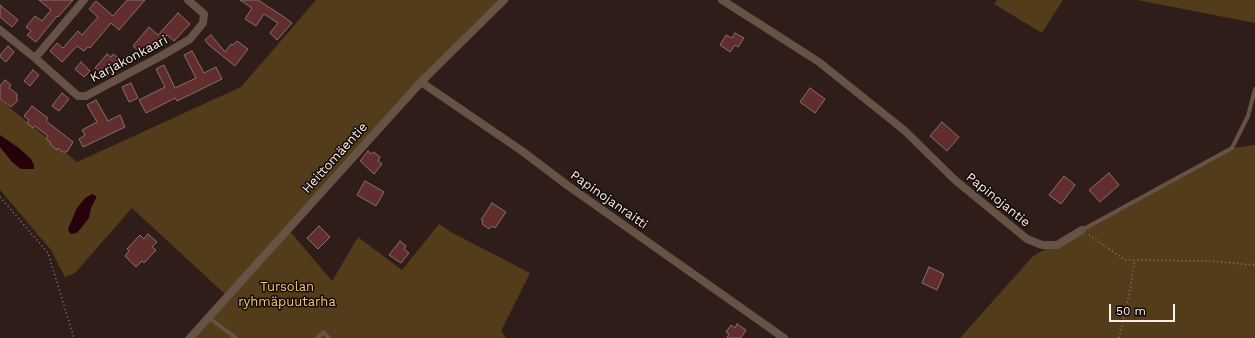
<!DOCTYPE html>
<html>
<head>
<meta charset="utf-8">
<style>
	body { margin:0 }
	#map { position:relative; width:1255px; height:338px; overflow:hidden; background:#2e1d18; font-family:"Work Sans",sans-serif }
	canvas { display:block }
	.scale { position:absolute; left:1109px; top:304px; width:66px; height:18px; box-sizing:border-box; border:2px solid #faeeea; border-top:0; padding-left:5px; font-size:12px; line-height:14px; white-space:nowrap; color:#faeeea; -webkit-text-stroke:3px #110a07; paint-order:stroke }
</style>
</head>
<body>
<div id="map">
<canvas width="1255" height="338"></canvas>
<div class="scale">50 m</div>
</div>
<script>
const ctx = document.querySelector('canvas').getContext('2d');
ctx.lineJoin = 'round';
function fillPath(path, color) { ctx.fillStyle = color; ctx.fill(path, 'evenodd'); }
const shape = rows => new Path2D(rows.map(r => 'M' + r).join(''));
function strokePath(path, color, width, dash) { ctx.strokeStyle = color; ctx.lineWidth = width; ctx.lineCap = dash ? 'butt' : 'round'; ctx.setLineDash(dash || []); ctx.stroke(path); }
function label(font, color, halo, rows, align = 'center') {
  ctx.font = font + ' "Work Sans",sans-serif'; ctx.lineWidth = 3; ctx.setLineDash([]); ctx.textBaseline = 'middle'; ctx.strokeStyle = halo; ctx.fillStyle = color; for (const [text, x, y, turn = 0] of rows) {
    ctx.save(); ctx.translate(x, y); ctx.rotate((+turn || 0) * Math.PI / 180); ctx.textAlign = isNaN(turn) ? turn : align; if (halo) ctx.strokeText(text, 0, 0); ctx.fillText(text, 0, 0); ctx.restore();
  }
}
fillPath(shape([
	[316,0,504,0,288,229,332,281,358,237,402,270,439,224,451,232,530,273,501,331,506,338,192,338,227,296,132,208,75,273,65,277,51,250,0,190,0,100,77,162,241,87],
	[997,0,1063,0,1042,33,994,4],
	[1136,0,1255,0,1255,23,1137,0],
	[1255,145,1255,338,960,338,1033,256,1232,148]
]), '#533c19');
fillPath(shape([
	[0,135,19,148,31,159,34,165,34,169,21,169,12,162,0,147],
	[92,194,96,196,96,198,91,208,89,218,77,233,71,234,69,232,68,229,77,208,85,198]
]), '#26000b');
const building = shape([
	[39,0,73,0,58,17,57,16,36,42,27,35,31,31,26,27,35,16,42,21,51,10,39,0],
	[127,0,145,0,119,30,111,23,90,48,88,47,84,51,77,46,62,62,50,51,57,43,63,48,78,31,82,35,98,17,89,9,96,1,113,16,127,0],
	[240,0,258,0,284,17,292,23,277,40,270,33,278,23,264,14,256,26,245,19,252,8,240,0],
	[0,5,18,20,12,27,0,17,0,5],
	[178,13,190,24,174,41,167,35,155,48,153,46,145,56,133,46,149,27,158,35,178,13],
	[735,33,744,38,738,47,735,45,730,52,720,45,726,35,732,38,735,33],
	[211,35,225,52,231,44,233,45,237,41,248,49,235,66,209,45,205,40,211,35],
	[8,46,14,52,6,62,0,57,0,55,8,46],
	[192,51,204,73,216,67,222,79,177,101,175,98,146,113,139,100,165,87,156,69,164,65,175,88,196,78,184,55,192,51],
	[107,54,111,57,113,54,119,58,116,62,118,64,107,77,95,68,107,54],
	[81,62,90,71,84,77,75,69,81,62],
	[33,70,39,75,30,86,24,81,33,70],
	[5,80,11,85,9,88,17,94,17,101,11,107,0,99,0,86,5,80],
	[131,83,138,98,129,102,122,87,131,83],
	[810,88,825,99,815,113,800,102,810,88],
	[62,93,69,99,59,111,52,106,62,93],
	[96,100,108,121,120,115,125,127,83,147,79,139,85,135,82,130,97,122,87,105,96,100],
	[32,106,48,118,46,121,73,142,67,152,63,152,58,148,57,150,50,144,51,143,46,139,48,136,35,126,33,128,27,123,29,120,24,116,32,106],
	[942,122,959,137,947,151,930,136,942,122],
	[368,151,371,154,374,152,380,157,378,161,382,164,374,174,360,161,368,151],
	[1109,173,1119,185,1100,202,1089,190,1109,173],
	[1064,176,1075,185,1061,204,1049,195,1064,176],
	[365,181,384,192,376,206,357,195,365,181],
	[492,203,506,212,495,228,492,226,489,229,482,224,483,221,481,220,492,203],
	[319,226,330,237,318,249,307,238,319,226],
	[148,234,157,242,152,247,156,250,144,263,142,261,136,267,125,256,129,251,127,249,140,235,144,239,148,234],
	[400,241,406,246,404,249,409,253,401,263,389,255,400,241],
	[929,267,944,274,937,290,922,283,929,267],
	[737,324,746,330,741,338,727,338,729,334,726,332,731,325,735,328,737,324]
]);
fillPath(building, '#612d2d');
strokePath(building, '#87706f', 1);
strokePath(shape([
	[0,197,48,253,74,338],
	[1089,235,1125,260,1209,261,1255,265],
	[1119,338,1129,295,1135,260]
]), '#90817d', 1.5, [1, 3]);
strokePath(shape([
	[1082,230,1232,148,1248,116,1255,89],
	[208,317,236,338],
	[318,338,323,332,329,338]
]), '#665345', 4);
strokePath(shape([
	[722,0,819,62,904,130,955,180,1027,239,1042,245,1057,245,1082,230],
	[0,30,35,58,78,96,86,96,163,55,190,39,203,23,204,14,188,0],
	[35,58,84,0],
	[421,82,522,151,567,185,784,338],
	[190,338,421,82,504,0]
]), '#665345', 8);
label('13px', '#faeeea', '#110a07', [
	["Karjakonkaari",129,59,-28],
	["Heittomäentie",335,158,-48],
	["Papinojanraitti",609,200,35],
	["Papinojantie",998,200,39]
]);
label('13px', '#f3c27b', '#110a07', [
	["Tursolan",287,287],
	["ryhmäpuutarha",287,302]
]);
</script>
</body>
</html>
